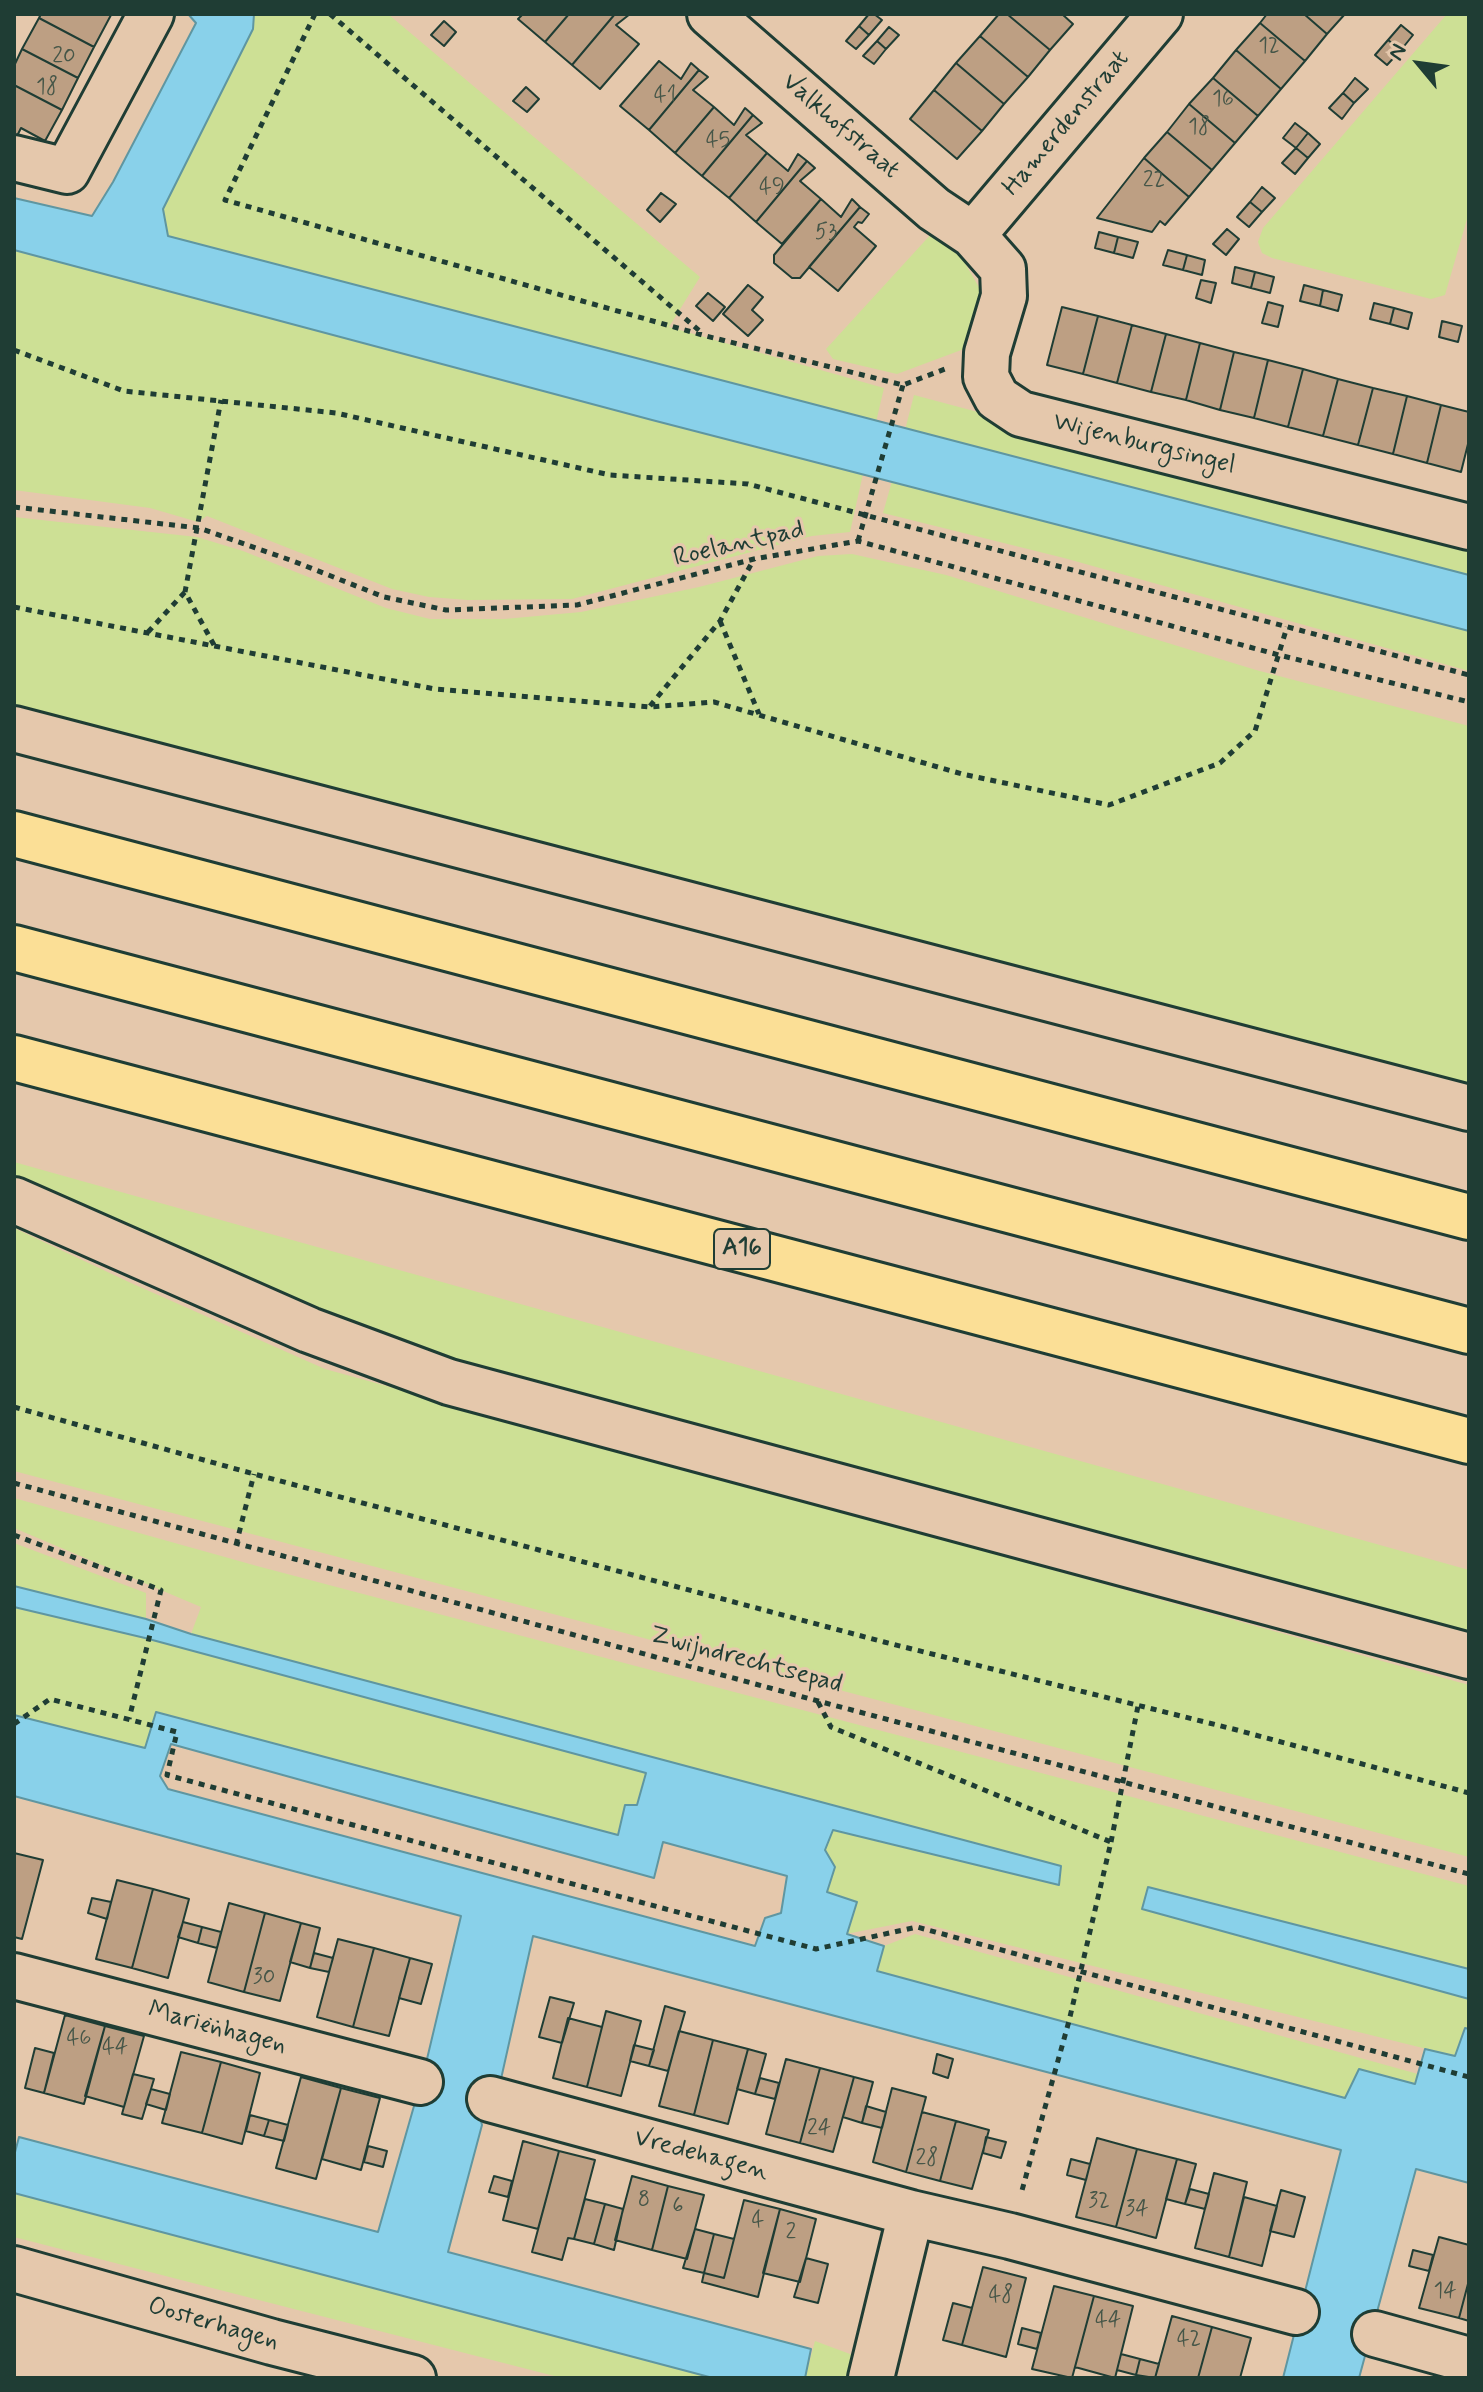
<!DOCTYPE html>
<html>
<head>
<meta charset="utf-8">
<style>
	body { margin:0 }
	#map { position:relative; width:1483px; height:2392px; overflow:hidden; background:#e5c8ac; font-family:Mynerve,sans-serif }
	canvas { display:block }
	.frame { position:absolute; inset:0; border:16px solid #1f3d34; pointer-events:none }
	.north { position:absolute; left:1379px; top:24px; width:80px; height:80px; -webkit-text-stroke:6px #e5c8ac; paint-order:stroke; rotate:299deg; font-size:22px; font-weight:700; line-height:32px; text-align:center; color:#1f3d34 }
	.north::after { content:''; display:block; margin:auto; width:28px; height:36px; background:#1f3d34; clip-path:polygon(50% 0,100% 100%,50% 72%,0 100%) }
</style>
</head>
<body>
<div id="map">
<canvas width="1483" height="2392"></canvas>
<div class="frame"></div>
<div class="north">N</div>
</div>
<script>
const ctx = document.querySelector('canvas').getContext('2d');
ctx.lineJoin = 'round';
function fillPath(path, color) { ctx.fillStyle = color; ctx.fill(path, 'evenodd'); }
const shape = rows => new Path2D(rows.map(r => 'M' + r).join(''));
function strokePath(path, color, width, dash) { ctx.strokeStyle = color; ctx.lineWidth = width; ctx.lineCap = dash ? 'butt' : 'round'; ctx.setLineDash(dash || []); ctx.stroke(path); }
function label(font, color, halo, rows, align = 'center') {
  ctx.font = font + ' Mynerve,sans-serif'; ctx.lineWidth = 6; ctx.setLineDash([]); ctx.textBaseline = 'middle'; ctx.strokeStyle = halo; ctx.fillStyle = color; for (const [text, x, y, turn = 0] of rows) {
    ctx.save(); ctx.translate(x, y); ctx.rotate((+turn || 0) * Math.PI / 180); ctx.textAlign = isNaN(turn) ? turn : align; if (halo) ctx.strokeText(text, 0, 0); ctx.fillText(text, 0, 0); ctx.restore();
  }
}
fillPath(shape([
	[254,14,388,14,700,277,669,327,884,388,876,422,168,236,163,209,253,29],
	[1447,14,1469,14,1469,212,1445,295,1431,299,1272,258,1262,253,1258,242,1263,228],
	[933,232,962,258,980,289,983,304,975,333,964,349,897,374,833,359,826,349],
	[14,250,863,474,850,532,812,536,572,599,468,600,429,597,392,589,207,516,198,522,150,508,14,490],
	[914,395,1469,543,1469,575,905,430],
	[892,481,1469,631,1469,671,1064,558,883,513],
	[14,517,197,537,243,551,386,608,430,619,504,619,581,612,699,587,818,556,852,554,946,575,1256,670,1469,726,1469,1089,14,717],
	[14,1162,1469,1570,1469,1640,397,1348,14,1184],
	[14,1228,131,1283,325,1369,1469,1685,1469,1857,14,1471],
	[14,1498,257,1566,1469,1886,1469,1970,1148,1888,1142,1908,1469,1999,1469,2029,1464,2028,1455,2056,912,1921,846,1934,827,1892,825,1850,833,1830,1058,1885,1061,1866,191,1634,201,1607,14,1528],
	[14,1543,146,1593,146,1619,14,1586],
	[14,1607,145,1638,646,1773,637,1805,625,1806,619,1835,157,1712,145,1748,14,1715],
	[915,1934,1418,2074,1415,2084,1345,2098,876,1971,884,1946],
	[14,2193,713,2378,562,2378,14,2237],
	[815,2341,858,2357,853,2378,805,2378]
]), '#cde095');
const water = shape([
	[188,14,254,14,253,29,163,209,168,236,1469,575,1469,631,652,420,14,250,14,198,92,216,113,182,196,23,188,14],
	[14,1586,146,1619,191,1634,1061,1866,1059,1885,833,1830,825,1850,835,1867,827,1892,857,1902,847,1934,884,1946,877,1971,1345,2098,1359,2069,1415,2084,1425,2049,1455,2056,1465,2028,1469,2029,1469,2183,1416,2169,1359,2378,1283,2378,1341,2150,533,1936,501,2079,480,2117,482,2125,448,2252,811,2349,805,2378,713,2378,14,2193,14,2156,19,2137,378,2232,414,2106,423,2101,430,2063,427,2059,461,1916,14,1796,14,1715,145,1748,156,1712,618,1835,625,1805,637,1805,646,1773,145,1638,14,1607,14,1586],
	[171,1744,654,1878,663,1842,787,1876,781,1913,765,1918,755,1946,168,1789,160,1776,171,1744],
	[1148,1887,1469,1969,1469,1999,1142,1909,1148,1887]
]);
fillPath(water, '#89d1ea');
strokePath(water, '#5f96a1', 2);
const building = shape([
	[41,14,109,14,111,15,94,47,39,18,41,14],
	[523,14,569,14,545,42,518,19,523,14],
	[569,14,615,14,572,65,545,42,569,14],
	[615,14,630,14,616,25,639,44,600,89,572,65,615,14],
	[869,14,874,14,882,20,869,35,859,26,869,14],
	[999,14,1007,14,1050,50,1028,77,980,36,999,14],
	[1007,14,1062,14,1073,24,1050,50,1007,14],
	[1267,14,1304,14,1327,34,1305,61,1260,23,1267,14],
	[1304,14,1345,14,1327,34,1304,14],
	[39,18,94,47,78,78,22,49,39,18],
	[444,21,456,32,444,46,431,35,444,21],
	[1260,23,1305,61,1281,89,1236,50,1260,23],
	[1401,25,1413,35,1401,50,1388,40,1401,25],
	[859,26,869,35,856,49,846,41,859,26],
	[889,27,899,35,886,49,877,41,889,27],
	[980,36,1028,77,1004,104,956,63,980,36],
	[1388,40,1401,50,1387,65,1375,55,1388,40],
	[877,41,886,49,874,64,863,56,877,41],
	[22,49,78,78,62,110,14,85,14,66,22,49],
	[1236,50,1281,89,1258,116,1213,78,1236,50],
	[659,61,681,79,691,63,699,70,649,130,620,106,659,61],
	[956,63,1004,104,982,131,934,90,956,63],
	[699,70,708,77,693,90,714,107,675,153,649,130,699,70],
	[1213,78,1258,116,1235,143,1189,104,1213,78],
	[1355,78,1368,89,1354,103,1343,93,1355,78],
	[14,85,62,110,45,141,21,128,14,142,14,85],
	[526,87,539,99,527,112,513,101,526,87],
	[934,90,982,131,957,159,910,119,934,90],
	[1343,93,1354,103,1342,119,1329,108,1343,93],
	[1189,104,1235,143,1212,170,1167,132,1189,104],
	[714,107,734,125,745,108,753,115,702,176,675,153,714,107],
	[753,115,762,123,746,135,767,153,729,198,702,176,753,115],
	[1295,123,1308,133,1296,148,1283,138,1295,123],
	[1167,132,1212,170,1189,197,1144,158,1167,132],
	[1308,133,1320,144,1308,158,1296,148,1308,133],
	[1296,148,1308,158,1295,174,1282,163,1296,148],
	[767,153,788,171,798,154,807,161,756,222,729,198,767,153],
	[1144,158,1189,197,1165,225,1160,221,1152,232,1097,218,1144,158],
	[807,161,815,168,800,181,821,199,782,244,756,222,807,161],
	[1262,187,1275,198,1262,212,1250,202,1262,187],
	[661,193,676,204,660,222,647,210,661,193],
	[821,199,841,217,852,199,860,207,800,278,792,278,774,263,774,255,821,199],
	[1250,202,1262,212,1249,227,1237,217,1250,202],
	[860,207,869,214,862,223,858,222,854,227,876,246,838,291,809,267,860,207],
	[1227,229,1239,239,1226,255,1213,244,1227,229],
	[1099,232,1118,237,1114,253,1095,248,1099,232],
	[1118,237,1138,242,1133,258,1114,253,1118,237],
	[1168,250,1187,255,1183,270,1163,265,1168,250],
	[1187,255,1205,260,1202,275,1183,270,1187,255],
	[1235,267,1255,272,1251,288,1232,283,1235,267],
	[1255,272,1274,277,1270,293,1251,288,1255,272],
	[1201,280,1216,283,1211,303,1196,298,1201,280],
	[748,285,763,297,752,310,763,320,748,336,723,314,748,285],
	[1304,285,1323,290,1320,306,1300,301,1304,285],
	[1323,290,1342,295,1338,311,1320,306,1323,290],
	[708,293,725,307,713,321,696,306,708,293],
	[1268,302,1283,306,1278,327,1262,323,1268,302],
	[1374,303,1394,308,1390,324,1370,319,1374,303],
	[1062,307,1098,316,1083,374,1047,365,1062,307],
	[1394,308,1412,313,1408,329,1390,324,1394,308],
	[1098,316,1132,325,1117,383,1083,374,1098,316],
	[1442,321,1462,326,1458,342,1439,337,1442,321],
	[1132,325,1166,334,1151,392,1117,383,1132,325],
	[1166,334,1200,343,1186,400,1151,392,1166,334],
	[1200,343,1234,352,1220,410,1186,400,1200,343],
	[1234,352,1268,360,1254,418,1220,410,1234,352],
	[1268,360,1303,369,1288,427,1254,418,1268,360],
	[1303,369,1338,379,1323,436,1288,427,1303,369],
	[1338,379,1373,388,1358,445,1323,436,1338,379],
	[1373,388,1407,396,1393,454,1358,445,1373,388],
	[1407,396,1441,405,1427,463,1393,454,1407,396],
	[1441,405,1469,412,1469,440,1461,472,1427,463,1441,405],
	[14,1853,43,1860,22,1939,14,1937,14,1853],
	[117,1880,153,1889,132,1968,96,1959,117,1880],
	[153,1889,189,1899,168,1978,132,1968,153,1889],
	[92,1898,111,1902,107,1919,88,1913,92,1898],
	[229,1903,265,1913,244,1992,208,1982,229,1903],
	[265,1913,301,1923,280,2001,244,1992,265,1913],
	[183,1922,202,1927,198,1943,178,1937,183,1922],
	[301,1923,320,1928,310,1968,290,1962,301,1923],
	[202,1927,221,1932,217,1948,198,1943,202,1927],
	[338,1939,374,1948,353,2027,317,2017,338,1939],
	[374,1948,410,1958,389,2036,353,2027,374,1948],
	[314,1953,333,1958,329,1972,310,1968,314,1953],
	[410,1958,432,1964,421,2004,399,1998,410,1958],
	[550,1997,574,2003,562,2043,539,2037,550,1997],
	[665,2006,685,2012,668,2071,649,2066,665,2006],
	[606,2011,641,2021,621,2096,587,2087,606,2011],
	[65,2015,105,2026,84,2104,44,2093,65,2015],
	[568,2018,602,2027,587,2087,553,2078,568,2018],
	[105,2026,144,2036,124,2107,85,2096,105,2026],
	[679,2031,713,2040,694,2115,659,2106,679,2031],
	[713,2040,748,2049,728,2124,694,2115,713,2040],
	[634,2045,654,2050,649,2066,630,2061,634,2045],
	[35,2048,54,2053,44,2093,25,2088,35,2048],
	[748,2049,766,2054,755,2094,737,2089,748,2049],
	[181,2052,221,2062,202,2133,162,2123,181,2052],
	[937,2054,953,2059,948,2078,933,2073,937,2054],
	[786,2059,820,2068,800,2143,766,2134,786,2059],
	[221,2062,260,2073,242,2144,202,2133,221,2062],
	[820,2068,854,2077,833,2152,800,2143,820,2068],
	[133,2074,154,2079,142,2119,122,2114,133,2074],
	[301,2077,341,2088,316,2179,276,2168,301,2077],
	[854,2077,873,2082,862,2123,843,2117,854,2077],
	[760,2078,779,2083,775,2099,755,2094,760,2078],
	[341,2088,380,2098,361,2170,322,2159,341,2088],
	[892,2088,926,2097,906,2172,873,2162,892,2088],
	[151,2089,170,2094,166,2110,146,2104,151,2089],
	[866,2106,886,2112,882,2128,862,2123,866,2106],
	[922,2112,956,2121,940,2181,906,2172,922,2112],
	[250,2115,269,2120,264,2136,246,2131,250,2115],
	[269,2120,288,2125,284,2141,264,2136,269,2120],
	[956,2121,989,2130,972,2189,940,2181,956,2121],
	[986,2137,1006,2142,1001,2158,983,2153,986,2137],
	[1097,2138,1137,2149,1116,2227,1076,2217,1097,2138],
	[523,2141,559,2151,538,2229,503,2220,523,2141],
	[368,2146,387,2151,383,2167,364,2162,368,2146],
	[1137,2149,1177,2159,1156,2238,1116,2227,1137,2149],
	[559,2151,595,2160,574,2239,568,2238,562,2260,532,2252,559,2151],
	[1071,2159,1090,2164,1086,2180,1067,2175,1071,2159],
	[1177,2159,1196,2164,1185,2204,1166,2199,1177,2159],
	[1214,2173,1247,2182,1229,2257,1195,2248,1214,2173],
	[494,2176,512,2181,508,2197,489,2192,494,2176],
	[632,2176,668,2186,652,2250,615,2240,632,2176],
	[668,2186,704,2195,687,2259,652,2250,668,2186],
	[1190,2189,1209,2194,1205,2209,1185,2204,1190,2189],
	[1281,2190,1305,2197,1294,2237,1270,2231,1281,2190],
	[1244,2197,1277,2206,1262,2266,1229,2257,1244,2197],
	[585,2199,605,2204,594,2244,574,2239,585,2199],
	[744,2200,780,2209,758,2297,702,2282,704,2273,724,2278,744,2200],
	[605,2204,623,2209,614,2250,594,2244,605,2204],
	[780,2209,816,2219,800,2282,763,2273,780,2209],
	[695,2229,714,2234,704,2273,683,2268,695,2229],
	[714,2234,734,2239,724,2278,704,2273,714,2234],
	[1439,2237,1469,2245,1469,2280,1459,2318,1419,2308,1439,2237],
	[1413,2250,1433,2255,1429,2271,1409,2266,1413,2250],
	[806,2258,828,2264,818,2303,794,2297,806,2258],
	[983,2267,1026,2278,1006,2357,962,2345,983,2267],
	[1469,2280,1469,2321,1459,2318,1469,2280],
	[1054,2286,1094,2296,1072,2378,1032,2369,1054,2286],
	[1094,2296,1133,2306,1115,2378,1075,2367,1094,2296],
	[953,2303,972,2308,962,2345,943,2340,953,2303],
	[1172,2316,1212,2327,1198,2378,1155,2378,1172,2316],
	[1212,2327,1251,2338,1240,2378,1198,2378,1212,2327],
	[1022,2328,1041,2333,1037,2349,1018,2344,1022,2328],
	[1121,2354,1140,2359,1136,2375,1117,2370,1121,2354],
	[1140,2359,1159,2364,1155,2378,1136,2375,1140,2359]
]);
fillPath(building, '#bd9f83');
strokePath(building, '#1f3d34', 2);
const minor = shape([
	[710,14,934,209,973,235,1003,269,1004,296,987,353,986,377,997,398,1021,414,1469,527],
	[14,158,67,171,151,14],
	[973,235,1160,14],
	[14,729,1469,1108],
	[14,1200,309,1330,449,1382,1469,1656],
	[14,1976,420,2082],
	[490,2099,911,2213,1010,2236,1296,2312],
	[14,2269,272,2342,413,2378],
	[1375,2334,1469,2360],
	[871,2378,911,2213]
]);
const highway = shape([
	[14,834,1469,1217],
	[14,948,1469,1331],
	[14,1058,1469,1441]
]);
strokePath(minor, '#1f3d34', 50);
strokePath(highway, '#1f3d34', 50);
strokePath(shape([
	[315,14,225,200,706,336,903,385,945,369],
	[330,14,702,333],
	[14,350,124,391,336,413,610,475,748,484,1469,675],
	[14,507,199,528,293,561,384,597,446,610,577,605,754,559,858,541,1279,655,1469,702],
	[858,541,903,385],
	[14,607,435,689,650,707,714,702,962,774,1109,805,1220,763,1255,731,1287,627],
	[720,621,759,714],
	[148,632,185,592],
	[214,645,185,592,221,400],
	[650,706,720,621,754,559],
	[14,1407,254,1474,884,1642,1237,1730,1469,1793],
	[14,1483,818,1701,1469,1874],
	[14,1535,161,1590,129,1719],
	[236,1545,254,1474],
	[818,1702,831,1727,1111,1842,1069,2021,1021,2194],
	[14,1724,50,1699,177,1732,167,1775,692,1916,816,1949,917,1927,1469,2077],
	[1111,1842,1138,1706]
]), '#1f3d34', 5, [6, 6]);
strokePath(minor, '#e5c8ac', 44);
strokePath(highway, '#fbdf96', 44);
label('22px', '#465648', null, [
	["12",1269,47],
	["20",64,57],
	["18",47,88],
	["41",665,96],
	["16",1223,100],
	["18",1199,128],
	["45",718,141],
	["22",1154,181],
	["49",772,188],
	["53",826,233],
	["30",264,1978],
	["46",79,2039],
	["44",115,2048],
	["24",819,2129],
	["28",927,2159],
	["8",644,2201],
	["32",1099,2202],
	["6",678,2207],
	["34",1137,2210],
	["4",758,2221],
	["2",791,2233],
	["14",1445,2292],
	["48",1001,2296],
	["44",1108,2321],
	["42",1189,2340]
]);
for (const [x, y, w] of [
	[742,1249,56]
]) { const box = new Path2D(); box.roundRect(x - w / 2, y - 20, w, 40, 6); ctx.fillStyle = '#e5c8ac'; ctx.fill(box); strokePath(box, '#1f3d34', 2); }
label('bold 24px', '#1f3d34', null, [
	["A16",742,1249]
]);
label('26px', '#1f3d34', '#e5c8ac', [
	["Hamerdenstraat",1067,124,-50],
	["Valkhofstraat",840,127,41],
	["Wijenburgsingel",1144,445,14],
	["Roelantpad",739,545,-13],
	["Zwijndrechtsepad",746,1661,15],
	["Mariënhagen",217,2029,15],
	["Vredehagen",701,2156,15],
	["Oosterhagen",213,2325,16]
]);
</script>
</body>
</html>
